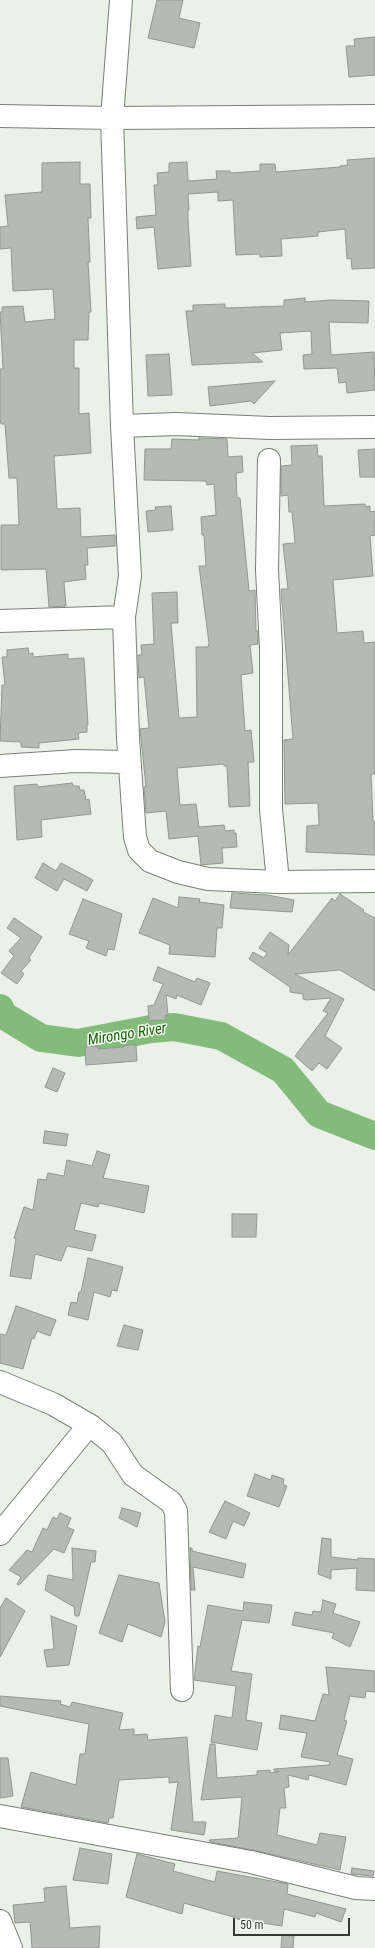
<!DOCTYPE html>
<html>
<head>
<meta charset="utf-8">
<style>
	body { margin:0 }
	#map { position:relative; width:375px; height:1948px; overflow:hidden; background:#ebf0e9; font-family:"Roboto Condensed",sans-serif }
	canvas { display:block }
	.scale { position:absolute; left:233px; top:1918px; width:117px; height:18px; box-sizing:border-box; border:2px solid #363936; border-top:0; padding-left:5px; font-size:12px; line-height:14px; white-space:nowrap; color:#363936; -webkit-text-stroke:3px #f8fef7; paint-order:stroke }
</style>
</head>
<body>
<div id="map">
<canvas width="375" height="1948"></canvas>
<div class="scale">50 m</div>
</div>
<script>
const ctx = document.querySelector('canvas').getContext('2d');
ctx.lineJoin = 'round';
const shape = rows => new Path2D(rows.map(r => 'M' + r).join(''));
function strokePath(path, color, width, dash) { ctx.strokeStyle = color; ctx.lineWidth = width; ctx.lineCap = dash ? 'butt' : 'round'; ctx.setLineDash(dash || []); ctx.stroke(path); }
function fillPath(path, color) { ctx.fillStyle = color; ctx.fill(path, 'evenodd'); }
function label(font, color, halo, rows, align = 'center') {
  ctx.font = font + ' "Roboto Condensed",sans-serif'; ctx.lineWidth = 3; ctx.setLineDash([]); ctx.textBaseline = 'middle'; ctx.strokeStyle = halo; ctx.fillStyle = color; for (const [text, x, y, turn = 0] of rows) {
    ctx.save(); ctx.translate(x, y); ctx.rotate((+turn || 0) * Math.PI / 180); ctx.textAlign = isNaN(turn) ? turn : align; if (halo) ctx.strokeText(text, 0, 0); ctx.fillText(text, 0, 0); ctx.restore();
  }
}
strokePath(shape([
	[0,1008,3,1015,41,1038,78,1043,151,1029,174,1027,221,1036,283,1070,319,1114,375,1136]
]), '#83bc7a', 28);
const building = shape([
	[157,0,183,0,179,18,200,23,194,48,148,38,157,0],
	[375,37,375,75,349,77,346,46,355,46,354,39,375,37],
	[375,158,375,268,352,269,351,258,347,259,345,229,318,232,318,236,281,239,282,256,260,257,260,254,236,255,233,200,218,201,218,192,188,194,189,210,188,210,188,220,191,266,158,269,154,227,137,229,136,217,156,215,154,185,158,185,157,173,169,172,169,163,187,162,188,181,217,179,216,171,230,171,230,173,260,171,260,164,275,164,276,172,340,167,340,166,348,165,347,160,375,158],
	[80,162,80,184,90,184,91,218,88,218,90,262,88,262,91,312,89,312,88,340,74,340,74,368,79,368,79,414,89,413,91,453,54,456,57,509,80,508,81,537,115,535,115,546,87,548,88,565,85,565,86,579,64,582,66,606,49,607,46,569,1,570,1,525,19,525,17,478,9,478,5,424,1,424,0,419,0,369,3,369,0,312,2,312,2,307,23,306,25,322,55,319,53,289,13,291,11,248,0,249,0,227,8,226,5,195,42,192,42,163,80,162],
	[305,298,305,302,331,300,369,301,368,323,329,322,331,355,374,352,375,390,347,393,346,382,339,383,337,368,304,369,303,355,312,354,311,331,280,333,282,350,252,353,263,362,192,365,186,311,193,311,193,305,225,304,225,308,284,306,284,300,305,298],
	[169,354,172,395,148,396,146,355,169,354],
	[275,381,254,404,251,401,210,406,208,387,275,381],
	[199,438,227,439,228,457,242,456,243,472,236,473,237,498,240,498,249,591,255,590,256,631,258,631,258,644,250,645,253,673,241,675,245,731,251,730,254,762,248,762,250,806,229,807,227,766,224,766,224,764,177,768,180,805,196,804,199,827,224,825,225,831,234,830,234,833,236,833,237,847,222,848,223,863,201,865,198,836,169,839,166,811,146,813,144,787,146,787,140,729,149,728,144,677,139,678,138,655,142,655,141,645,154,644,152,593,177,592,178,623,171,623,179,718,197,717,196,647,208,647,209,643,199,566,206,566,204,535,202,535,201,517,216,515,214,484,207,485,206,481,144,480,145,449,171,449,172,439,199,440,199,438],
	[317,445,318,456,322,456,324,506,365,504,366,507,370,506,370,512,375,511,375,535,370,536,373,576,333,580,337,633,363,631,364,643,375,642,375,774,371,774,373,821,375,822,375,855,306,852,307,826,319,825,318,803,285,804,284,740,293,739,281,589,288,589,283,544,295,543,292,512,289,512,288,495,281,496,281,466,292,465,291,446,317,445],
	[375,449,375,477,360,477,358,450,375,449],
	[171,506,173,530,148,532,146,511,156,510,155,507,171,506],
	[28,648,29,654,33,653,33,657,68,654,68,659,84,658,88,725,87,725,87,732,78,733,79,739,39,743,39,748,21,747,21,742,0,741,2,685,5,685,2,657,7,657,7,650,28,648],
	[72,783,73,786,79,786,80,790,84,790,86,800,89,799,91,814,41,820,42,837,17,840,14,786,37,784,38,787,72,783],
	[43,863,56,871,61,863,93,880,87,891,64,879,57,891,35,878,43,863],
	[232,893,267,895,294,900,292,912,230,908,232,893],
	[340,894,364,910,363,912,375,918,375,991,340,970,295,974,344,999,325,1036,342,1048,327,1069,319,1063,312,1071,295,1056,328,1013,323,1011,331,998,306,1000,303,999,303,994,290,992,290,987,249,959,253,952,264,958,267,953,259,948,270,932,289,945,288,955,332,898,335,901,340,894],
	[179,897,200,899,199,902,224,905,222,928,217,928,215,957,169,954,170,945,139,933,153,898,178,908,179,897],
	[83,899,122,914,114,950,108,949,106,956,86,948,89,941,69,934,83,899],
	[14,918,42,937,29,958,31,960,21,971,24,974,17,984,1,973,14,956,9,951,21,938,7,928,14,918],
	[158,967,195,982,197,978,210,983,201,1005,177,995,176,999,166,995,168,1015,165,1016,166,1020,149,1021,148,1006,154,1005,163,984,153,980,158,967],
	[124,1045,136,1045,137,1061,86,1065,85,1047,98,1046,98,1049,124,1047,124,1045],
	[53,1068,65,1073,57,1092,45,1087,53,1068],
	[45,1131,68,1134,66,1146,43,1143,45,1131],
	[97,1151,110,1155,103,1178,149,1186,144,1213,99,1203,98,1207,81,1203,74,1230,96,1235,92,1251,67,1246,61,1261,35,1254,31,1279,10,1276,16,1239,14,1238,24,1207,33,1210,38,1179,46,1180,48,1173,64,1176,67,1160,92,1166,97,1151],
	[232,1214,257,1214,256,1237,232,1237,232,1214],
	[88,1258,123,1267,117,1291,112,1290,110,1297,94,1292,88,1320,68,1315,71,1302,77,1303,79,1292,81,1292,88,1258],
	[16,1306,56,1320,50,1336,37,1331,34,1339,32,1338,23,1369,0,1363,0,1334,6,1335,16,1306],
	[124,1325,143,1330,138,1350,117,1346,124,1325],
	[255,1474,271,1480,272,1475,284,1479,283,1485,287,1486,279,1507,247,1496,255,1474],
	[225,1501,250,1513,244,1526,233,1521,226,1539,209,1532,225,1501],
	[122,1508,141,1513,137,1527,119,1518,122,1508],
	[60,1513,71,1518,67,1527,74,1530,64,1553,54,1549,19,1585,17,1584,21,1577,9,1570,27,1550,32,1552,43,1528,47,1530,53,1517,57,1519,60,1513],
	[322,1538,331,1539,331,1557,358,1560,358,1558,375,1559,375,1591,356,1590,357,1568,331,1570,331,1579,318,1574,322,1538],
	[72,1548,96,1551,95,1562,91,1562,79,1616,75,1616,74,1607,45,1590,48,1575,73,1580,72,1548],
	[190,1548,192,1548,192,1551,246,1564,243,1578,193,1567,195,1590,191,1590,190,1548],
	[119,1575,159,1583,165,1622,161,1637,128,1624,122,1642,99,1633,119,1575],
	[6,1598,25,1611,0,1657,0,1608,6,1598],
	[323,1600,336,1604,333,1613,360,1622,350,1647,332,1638,334,1633,292,1625,295,1612,312,1615,313,1611,321,1612,323,1600],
	[244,1602,272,1605,269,1623,242,1620,231,1671,252,1674,246,1720,262,1723,257,1750,211,1742,215,1715,232,1718,236,1686,194,1680,198,1646,200,1647,208,1605,243,1611,244,1602],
	[51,1616,77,1626,69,1665,47,1667,44,1650,54,1649,51,1616],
	[326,1667,375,1671,375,1692,366,1691,365,1698,350,1696,344,1720,347,1721,337,1755,353,1759,346,1785,309,1775,308,1780,288,1775,289,1787,284,1788,286,1808,280,1808,277,1835,317,1845,320,1833,346,1837,340,1870,253,1850,210,1842,209,1840,238,1838,242,1797,201,1800,210,1744,215,1744,217,1778,257,1775,257,1771,270,1770,270,1773,279,1772,274,1771,274,1769,329,1765,330,1762,301,1757,307,1733,279,1729,281,1715,315,1721,323,1694,329,1695,326,1667],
	[0,1696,61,1701,60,1704,70,1707,72,1702,123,1713,119,1730,134,1729,134,1735,147,1734,148,1740,187,1737,193,1822,206,1822,204,1835,171,1830,178,1782,169,1783,169,1777,119,1780,113,1818,109,1818,108,1823,21,1807,31,1772,76,1785,80,1754,85,1754,89,1724,0,1706,0,1696],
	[0,1758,8,1758,13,1796,0,1798,0,1758],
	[80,1848,112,1854,108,1884,73,1880,80,1848],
	[137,1854,175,1864,173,1871,215,1882,217,1871,288,1884,287,1894,346,1909,341,1922,316,1913,315,1917,284,1909,282,1926,237,1919,237,1918,184,1903,182,1914,126,1897,137,1854],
	[352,1868,374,1871,373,1876,351,1874,352,1868],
	[66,1886,70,1928,100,1926,99,1948,32,1948,30,1922,15,1923,13,1905,45,1902,44,1888,66,1886],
	[282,1935,294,1936,293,1948,281,1948,282,1935]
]);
fillPath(building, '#b5bab4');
strokePath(building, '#919790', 1);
const minor = shape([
	[121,0,112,118,122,426,130,576,124,617,128,738,135,837,139,850,150,861,178,872,208,879,278,882,375,881],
	[0,116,112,118,375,116],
	[122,426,176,424,270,428,375,427],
	[269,460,267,570,271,649,271,809,278,882],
	[0,621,124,617],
	[0,766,76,761,129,762],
	[0,1382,53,1404,91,1426,112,1443,133,1475,171,1502,176,1511,182,1690],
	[0,1534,89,1425],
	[0,1816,251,1862,356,1888,375,1889],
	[0,1921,11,1948]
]);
strokePath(minor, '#7a7f79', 24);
strokePath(minor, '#fff', 22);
label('italic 15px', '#186406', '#f8fef7', [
	["Mirongo River",127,1035,-9]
]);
</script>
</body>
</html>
